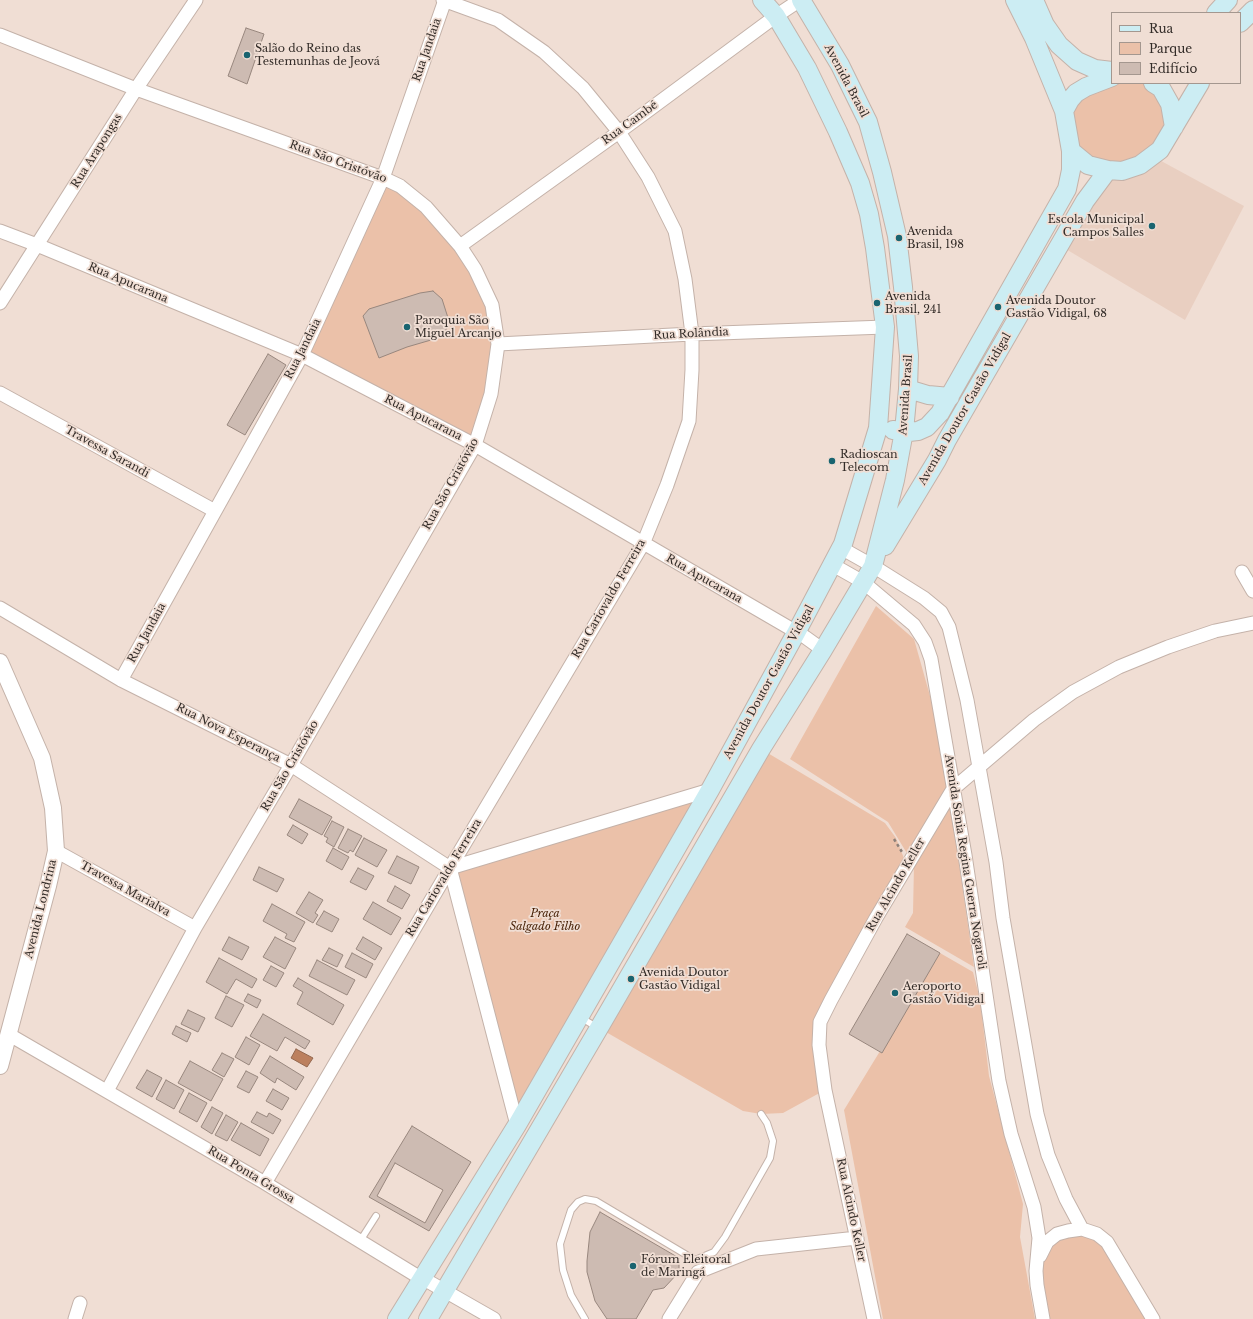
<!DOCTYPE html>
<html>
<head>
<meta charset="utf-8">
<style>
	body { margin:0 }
	#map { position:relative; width:1253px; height:1319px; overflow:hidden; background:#f0ded4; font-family:"Libre Baskerville",serif }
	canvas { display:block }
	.legend { position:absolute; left:1111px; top:12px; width:130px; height:72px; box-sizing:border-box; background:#f0ded4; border:1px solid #a4978f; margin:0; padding:5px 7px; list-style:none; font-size:12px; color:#332c28 }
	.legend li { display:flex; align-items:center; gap:8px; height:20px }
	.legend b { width:20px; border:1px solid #a4978f }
</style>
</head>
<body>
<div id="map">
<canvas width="1253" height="1319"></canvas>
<ul class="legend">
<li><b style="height:5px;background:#ccedf3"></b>Rua</li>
<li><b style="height:11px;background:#ebc1a9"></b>Parque</li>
<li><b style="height:11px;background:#cdbbb2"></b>Edifício</li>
</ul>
</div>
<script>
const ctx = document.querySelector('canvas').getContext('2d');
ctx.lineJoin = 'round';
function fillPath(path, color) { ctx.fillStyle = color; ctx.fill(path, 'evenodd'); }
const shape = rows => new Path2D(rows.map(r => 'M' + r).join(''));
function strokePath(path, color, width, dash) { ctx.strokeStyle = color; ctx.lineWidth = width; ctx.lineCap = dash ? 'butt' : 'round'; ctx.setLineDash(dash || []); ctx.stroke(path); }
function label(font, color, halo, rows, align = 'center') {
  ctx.font = font + ' "Libre Baskerville",serif'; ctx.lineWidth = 3.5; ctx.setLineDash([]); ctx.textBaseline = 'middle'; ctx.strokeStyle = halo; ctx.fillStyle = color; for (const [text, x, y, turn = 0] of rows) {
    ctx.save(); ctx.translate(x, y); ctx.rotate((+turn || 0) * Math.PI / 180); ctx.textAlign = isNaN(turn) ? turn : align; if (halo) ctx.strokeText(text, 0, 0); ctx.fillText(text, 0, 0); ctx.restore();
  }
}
fillPath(shape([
	[1152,156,1244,206,1185,320,1059,245,1108,170]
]), '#e9cfc1');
fillPath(shape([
	[1112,83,1153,83,1174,127,1122,171,1071,151,1070,100],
	[383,178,400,186,475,269,498,344,476,443,302,355],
	[876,606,914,639,932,703,953,821,974,967,905,927,913,913,914,865,888,822,790,759],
	[761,749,885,823,896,838,907,866,820,1022,825,1090,783,1113,761,1114,743,1111,599,1028],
	[710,790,517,1125,450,868],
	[940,953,973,972,980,999,989,1076,1023,1204,1020,1237,1035,1319,883,1319,844,1110],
	[1082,1232,1105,1244,1149,1319,1046,1319,1041,1261,1050,1244]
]), '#ebc1a9');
const water = shape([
	[296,1049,313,1058,307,1067,291,1058,296,1049]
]);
fillPath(water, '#bc805e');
strokePath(water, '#93674e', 1);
const building = shape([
	[246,28,264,34,247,84,228,76,246,28],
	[433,291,442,299,449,321,445,333,431,340,407,347,379,358,363,316,369,309,420,293,433,291],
	[268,354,286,365,245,435,227,425,268,354],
	[299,799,332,817,322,835,289,817,299,799],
	[332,821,344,827,334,847,326,842,328,838,324,836,332,821],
	[293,825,308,834,302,844,287,835,293,825],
	[348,829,362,836,353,852,350,850,348,853,338,848,348,829],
	[364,838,387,850,377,867,355,855,364,838],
	[333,848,349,857,342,870,326,861,333,848],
	[397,856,419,867,411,884,388,873,397,856],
	[259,867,284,879,277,892,253,880,259,867],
	[358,868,374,876,366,890,350,882,358,868],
	[395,886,410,895,402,909,387,901,395,886],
	[309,892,323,900,315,913,318,915,313,923,296,913,309,892],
	[373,902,401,918,391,935,363,919,373,902],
	[272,904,305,922,294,942,285,938,287,934,263,921,272,904],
	[324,911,339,919,332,932,316,924,324,911],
	[907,934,940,953,882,1053,849,1034,907,934],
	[229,937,249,947,242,960,222,950,229,937],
	[275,937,296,948,285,969,263,957,275,937],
	[363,937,382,948,375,960,356,949,363,937],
	[329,948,343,955,337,967,322,960,329,948],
	[352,953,373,964,366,978,345,967,352,953],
	[219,958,257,979,252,988,236,979,227,994,206,982,219,958],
	[317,960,355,980,347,995,309,976,317,960],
	[271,966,284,973,276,987,263,980,271,966],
	[298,978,344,1005,333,1025,297,1004,303,992,293,986,298,978],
	[248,994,261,1000,257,1008,244,1001,248,994],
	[226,996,244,1005,232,1027,215,1018,226,996],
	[188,1010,205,1018,198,1032,181,1024,188,1010],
	[263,1014,310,1041,305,1049,285,1037,277,1051,250,1036,263,1014],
	[176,1026,191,1033,187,1042,172,1034,176,1026],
	[246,1037,260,1045,249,1065,235,1057,246,1037],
	[222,1053,234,1059,224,1077,212,1070,222,1053],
	[270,1056,304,1077,296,1090,277,1078,275,1083,260,1073,270,1056],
	[190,1061,223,1079,211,1101,178,1083,190,1061],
	[147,1070,162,1078,152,1097,136,1088,147,1070],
	[246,1071,258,1077,249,1093,237,1087,246,1071],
	[166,1080,184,1090,174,1109,156,1099,166,1080],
	[273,1089,289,1098,282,1110,266,1101,273,1089],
	[189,1093,207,1103,197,1122,179,1112,189,1093],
	[212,1107,223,1113,212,1134,201,1127,212,1107],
	[257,1112,267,1117,269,1113,281,1120,273,1134,251,1122,257,1112],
	[226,1115,238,1122,227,1141,215,1135,226,1115],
	[241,1123,269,1139,260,1156,231,1140,241,1123],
	[412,1126,471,1162,429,1231,369,1197,412,1126],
	[395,1163,443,1190,425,1223,377,1196,395,1163],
	[600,1212,679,1258,679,1272,664,1288,653,1290,636,1319,607,1319,595,1301,587,1272,587,1261,590,1232,600,1212]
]);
fillPath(building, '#cdbbb2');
strokePath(building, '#98877e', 1);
const service = shape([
	[580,1017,598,1028],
	[360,1241,376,1216],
	[585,1319,571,1295,563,1270,560,1244,571,1210,578,1202,585,1199,596,1201,695,1260,714,1252,725,1237,770,1158,773,1141,767,1123,761,1114]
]);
const minor = shape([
	[0,35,136,89,383,178,400,186,426,207,460,246,475,269,492,305,498,344,491,394,475,445,291,765,195,928,107,1091],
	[0,231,37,245,302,355,475,445,805,637,823,650],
	[460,246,619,132,776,16,800,0],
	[0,303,136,89,196,0],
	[498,344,692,334,885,327],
	[0,393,215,511],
	[841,548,873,566,924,598,941,612,949,627,967,700,996,862,1003,918,1037,1114,1048,1155,1066,1199,1082,1229],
	[833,565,863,582,914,625,925,642,931,659,965,855,999,1081,1011,1134,1034,1207,1039,1238,1036,1271,1037,1285,1043,1319],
	[1242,572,1253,591],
	[0,608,121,680,291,765,450,868],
	[121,680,302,355,383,178,445,0],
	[56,851,195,928],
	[450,868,710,790],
	[450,868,517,1125],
	[8,1034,265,1183,422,1279,431,1283,494,1319],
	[265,1183,450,868,643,544,667,485,689,421,692,370,692,334,685,279,675,231,648,177,619,132,583,88,544,52,498,20,443,0],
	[1040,1256,1047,1242,1057,1234,1068,1231,1082,1229,1097,1234,1107,1242,1153,1319],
	[75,1319,80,1303],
	[669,1319,698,1272,756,1249,857,1238],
	[874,1319,825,1090,819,1045,820,1022,831,1000,876,918,953,789,1034,720,1073,692,1119,667,1168,647,1215,631,1253,623]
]);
const tertiary = shape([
	[0,662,42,758,53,808,56,851,48,886,0,1066]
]);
const secondary = shape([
	[1034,0,1045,25,1059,45,1077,61,1095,69,1112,71],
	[1216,13,1228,0],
	[1240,23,1253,10],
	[1153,83,1161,88,1170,104,1174,127],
	[1064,111,1070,100,1076,93,1086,87,1112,77],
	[1071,151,1088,165,1108,170,1122,171,1140,165,1160,150,1200,83],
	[908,389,928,395,950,397],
	[893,430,909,432,918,431,927,427,940,413,1067,189,1071,170,1071,151,1064,111,1034,38,1015,0],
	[885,546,937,460,947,440,1085,201,1108,170],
	[397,1319,517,1125,710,790,796,633,843,544,878,428,885,327,875,248,869,214,860,183,838,132,807,68,776,16,762,0],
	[428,1319,599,1028,761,749,823,650,873,566,895,480,904,431,908,389,909,356,903,287,897,236,882,172,868,122,840,65,801,0]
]);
strokePath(service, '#c4b2a9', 8);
strokePath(minor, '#c4b2a9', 15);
strokePath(tertiary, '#c4b2a9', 18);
strokePath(secondary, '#c4b2a9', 20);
strokePath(shape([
	[894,839,902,852]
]), '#8d8079', 2.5, [3, 3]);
strokePath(service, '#fff', 6);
strokePath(minor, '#fff', 13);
strokePath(tertiary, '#fff', 16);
strokePath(secondary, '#ccedf3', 18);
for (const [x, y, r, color] of [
	[247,55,4,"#196470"],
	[1152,226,4,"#196470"],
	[899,238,4,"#196470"],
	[877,303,4,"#196470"],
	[998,307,4,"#196470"],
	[407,327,4,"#196470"],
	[832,461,4,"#196470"],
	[631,979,4,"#196470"],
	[895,993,4,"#196470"],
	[633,1266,4,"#196470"]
]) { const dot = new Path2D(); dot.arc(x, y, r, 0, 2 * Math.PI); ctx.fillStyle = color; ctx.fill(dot); strokePath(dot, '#f0ded4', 1.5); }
label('11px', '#332c28', '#f0ded4', [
	["Salão do Reino das",255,49],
	["Testemunhas de Jeová",255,62],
	["Escola Municipal",1144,220,"right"],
	["Campos Salles",1144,233,"right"],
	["Avenida",907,232],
	["Brasil, 198",907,245],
	["Avenida",885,297],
	["Brasil, 241",885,310],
	["Avenida Doutor",1006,301],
	["Gastão Vidigal, 68",1006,314],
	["Paroquia São",415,321],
	["Miguel Arcanjo",415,334],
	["Radioscan",840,455],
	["Telecom",840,468],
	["Avenida Doutor",639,973],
	["Gastão Vidigal",639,986],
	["Aeroporto",903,987],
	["Gastão Vidigal",903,1000],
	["Fórum Eleitoral",641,1260],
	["de Maringá",641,1273]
], 'left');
label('11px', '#332c28', '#f0ded4', [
	["Rua Jandaia",427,50,-71],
	["Avenida Brasil",846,81,62],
	["Rua Cambé",630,123,-36],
	["Rua Arapongas",97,151,-58],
	["Rua São Cristóvão",338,162,20],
	["Rua Apucarana",128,283,23],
	["Rua Rolândia",691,334,-3],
	["Rua Jandaia",303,349,-63],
	["Avenida Brasil",906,395,-86],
	["Avenida Doutor Gastão Vidigal",965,409,-60],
	["Rua Apucarana",423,418,27],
	["Travessa Sarandi",107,452,29],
	["Rua São Cristóvão",451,484,-61],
	["Rua Apucarana",704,579,30],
	["Rua Cariovaldo Ferreira",609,599,-60],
	["Rua Jandaia",147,633,-61],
	["Avenida Doutor Gastão Vidigal",769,682,-61],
	["Rua Nova Esperança",228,733,27],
	["Rua São Cristóvão",290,766,-60],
	["Avenida Sônia Regina Guerra Nogaroli",965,862,81],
	["Rua Cariovaldo Ferreira",444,878,-59],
	["Rua Alcindo Keller",896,885,-60],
	["Travessa Marialva",125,889,29],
	["Avenida Londrina",41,909,-76],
	["Rua Ponta Grossa",251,1175,31],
	["Rua Alcindo Keller",851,1210,78]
]);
label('italic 11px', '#441d02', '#f0ded4', [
	["Praça",545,914],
	["Salgado Filho",545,927]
]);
</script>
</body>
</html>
